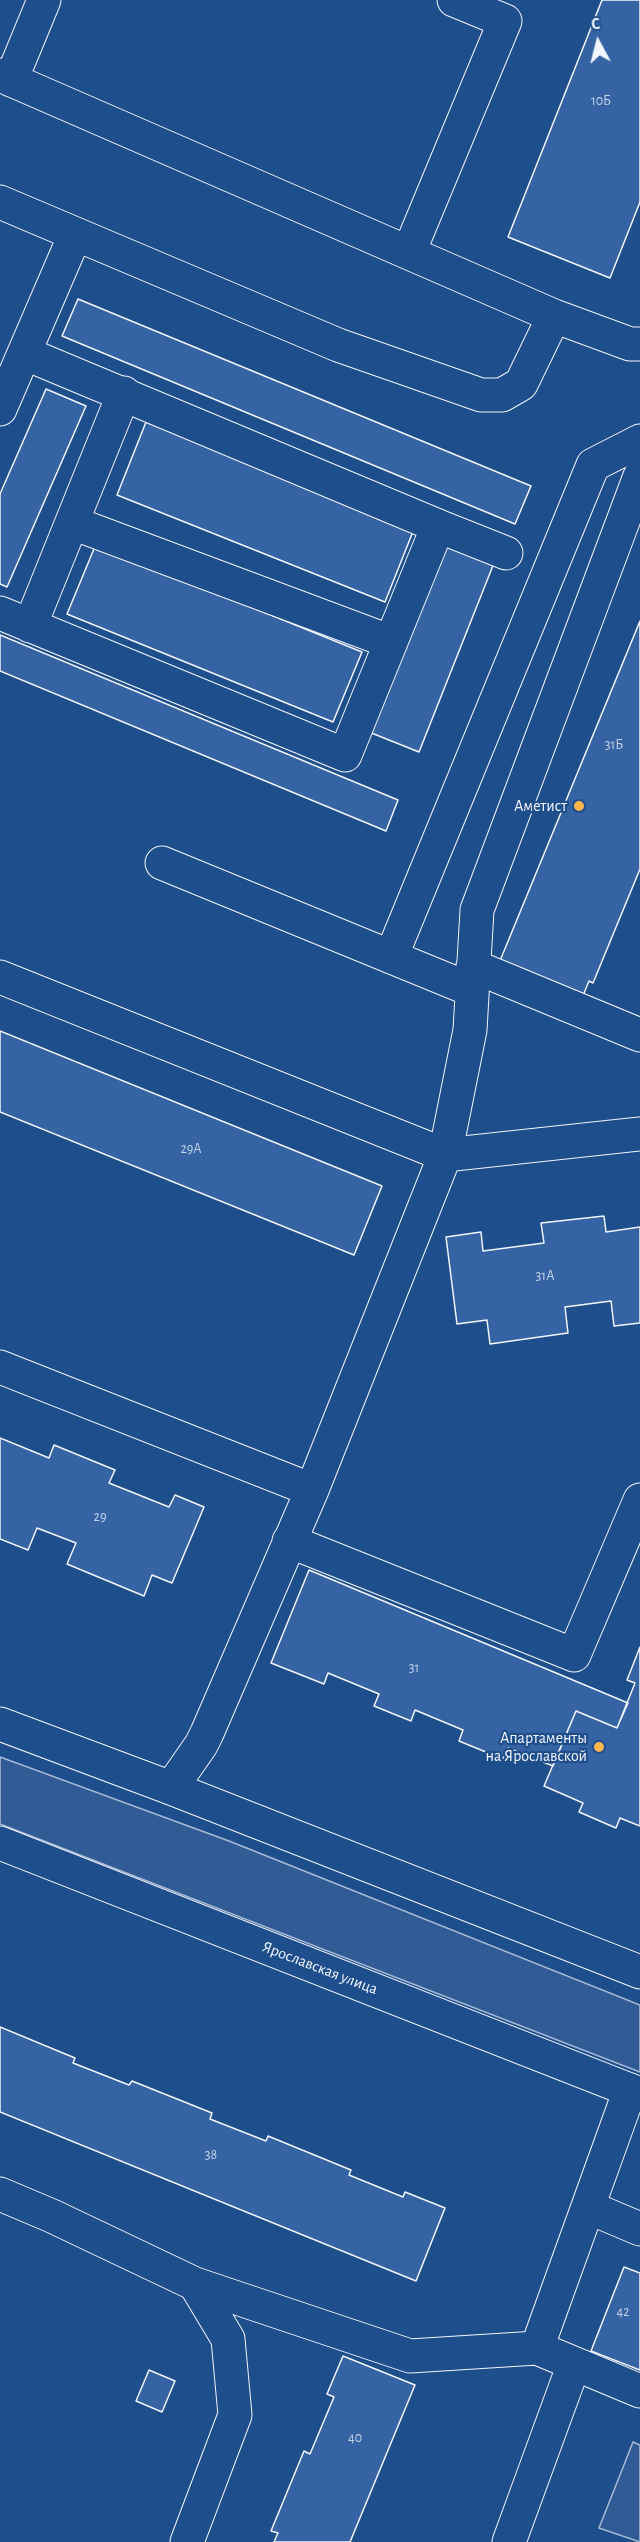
<!DOCTYPE html>
<html>
<head>
<meta charset="utf-8">
<style>
	body { margin:0 }
	#map { position:relative; width:640px; height:2542px; overflow:hidden; background:#1f4e8c; font-family:"Alegreya Sans",sans-serif }
	canvas { display:block }
	.north { position:absolute; left:568px; top:12px; width:60px; height:60px; -webkit-text-stroke:4px #1f4e8c; paint-order:stroke; rotate:353deg; font-size:16px; font-weight:700; line-height:24px; text-align:center; color:#f2f6ff }
	.north::after { content:''; display:block; margin:auto; width:21px; height:27px; background:#f2f6ff; clip-path:polygon(50% 0,100% 100%,50% 72%,0 100%) }
</style>
</head>
<body>
<div id="map">
<canvas width="640" height="2542"></canvas>
<div class="north">С</div>
</div>
<script>
const ctx = document.querySelector('canvas').getContext('2d');
ctx.lineJoin = 'round';
function fillPath(path, color) { ctx.fillStyle = color; ctx.fill(path, 'evenodd'); }
const shape = rows => new Path2D(rows.map(r => 'M' + r).join(''));
function strokePath(path, color, width, dash) { ctx.strokeStyle = color; ctx.lineWidth = width; ctx.lineCap = dash ? 'butt' : 'round'; ctx.setLineDash(dash || []); ctx.stroke(path); }
function label(font, color, halo, rows, align = 'center') {
  ctx.font = font + ' "Alegreya Sans",sans-serif'; ctx.lineWidth = 4.5; ctx.setLineDash([]); ctx.textBaseline = 'middle'; ctx.strokeStyle = halo; ctx.fillStyle = color; for (const [text, x, y, turn = 0] of rows) {
    ctx.save(); ctx.translate(x, y); ctx.rotate((+turn || 0) * Math.PI / 180); ctx.textAlign = isNaN(turn) ? turn : align; if (halo) ctx.strokeText(text, 0, 0); ctx.fillText(text, 0, 0); ctx.restore();
  }
}
const built = shape([
	[0,1757,229,1841,640,2005,640,2072,0,1824,0,1757],
	[633,2442,640,2445,640,2542,599,2528,633,2442]
]);
fillPath(built, '#305b95');
strokePath(built, '#a8bbd7', 1.5);
const building = shape([
	[602,0,640,0,640,202,610,278,508,237,602,0],
	[78,299,531,486,515,524,62,336,78,299],
	[46,389,86,406,7,587,0,584,0,494,46,389],
	[146,422,414,529,385,602,117,495,146,422],
	[96,544,362,652,333,722,67,614,96,544],
	[444,544,494,563,419,752,369,732,444,544],
	[640,621,640,869,593,983,589,981,580,1003,497,968,640,621],
	[0,635,398,800,386,831,0,671,0,635],
	[0,1031,382,1186,354,1255,0,1112,0,1031],
	[604,1216,606,1232,640,1227,640,1323,614,1326,611,1301,565,1307,568,1333,490,1344,487,1320,457,1324,446,1237,481,1232,483,1251,544,1243,541,1223,604,1216],
	[0,1438,49,1458,54,1445,115,1470,109,1483,169,1507,175,1495,204,1507,172,1583,152,1575,144,1596,67,1564,76,1543,37,1528,28,1550,0,1539,0,1438],
	[309,1570,628,1703,617,1728,576,1711,553,1766,508,1748,503,1759,459,1741,463,1730,415,1710,411,1721,374,1706,379,1694,328,1673,324,1684,271,1663,309,1570],
	[640,1647,640,1826,620,1818,616,1828,579,1812,583,1803,544,1786,576,1711,617,1728,635,1683,627,1680,640,1647],
	[0,2027,75,2058,73,2063,129,2085,132,2081,212,2113,210,2119,266,2141,268,2136,351,2170,349,2175,403,2197,405,2192,445,2208,416,2281,0,2112,0,2027],
	[624,2267,640,2273,640,2370,591,2351,624,2267],
	[343,2356,415,2385,350,2542,274,2542,278,2533,271,2531,304,2451,310,2454,334,2397,327,2394,343,2356],
	[149,2370,175,2381,162,2412,136,2401,149,2370]
]);
fillPath(building, '#3563a3');
strokePath(building, '#f2f6ff', 1.5);
const minor = shape([
	[0,75,554,316,521,384,502,395,481,395,338,345,0,202],
	[11,80,44,0],
	[409,252,505,21,454,0],
	[554,316,630,344,640,344],
	[0,409,75,235],
	[73,523,391,642],
	[438,526,506,553],
	[0,613,345,755,438,526,24,353],
	[30,626,124,393],
	[162,863,472,990],
	[391,957,593,465,640,441],
	[473,966,640,1035],
	[0,977,445,1155,640,1134],
	[0,1367,312,1490],
	[289,1541,574,1655,640,1500],
	[171,1788,201,1745,207,1733,312,1490,445,1155,470,1030,477,910,640,476],
	[0,2194,52,2216,195,2284,228,2339,235,2415,187,2542],
	[588,2207,640,2229],
	[195,2284,410,2356,537,2348,640,2391],
	[537,2348,630,2090],
	[509,2542,574,2364]
]);
const major = shape([
	[0,1724,171,1788,640,1972],
	[0,1843,640,2094]
]);
strokePath(minor, '#f2f6ff', 35);
strokePath(major, '#f2f6ff', 35);
strokePath(minor, '#1f4e8c', 33);
strokePath(major, '#1f4e8c', 33);
for (const [x, y, r, color] of [
	[579,806,6,"#ffb74d"],
	[599,1747,6,"#ffb74d"]
]) { const dot = new Path2D(); dot.arc(x, y, r, 0, 2 * Math.PI); ctx.fillStyle = color; ctx.fill(dot); strokePath(dot, '#1f4e8c', 2); }
label('14px', '#c3d1e8', null, [
	["10Б",601,101],
	["31Б",614,745],
	["29А",191,1149],
	["31А",545,1276],
	["29",100,1517],
	["31",414,1668],
	["38",211,2155],
	["42",623,2312],
	["40",355,2438]
]);
label('16px', '#f2f6ff', '#1f4e8c', [
	["Аметист",567,806],
	["Апартаменты",587,1738],
	["на Ярославской",587,1756]
], 'right');
label('16px', '#f2f6ff', '#1f4e8c', [
	["Ярославская улица",320,1968,21]
]);
</script>
</body>
</html>
